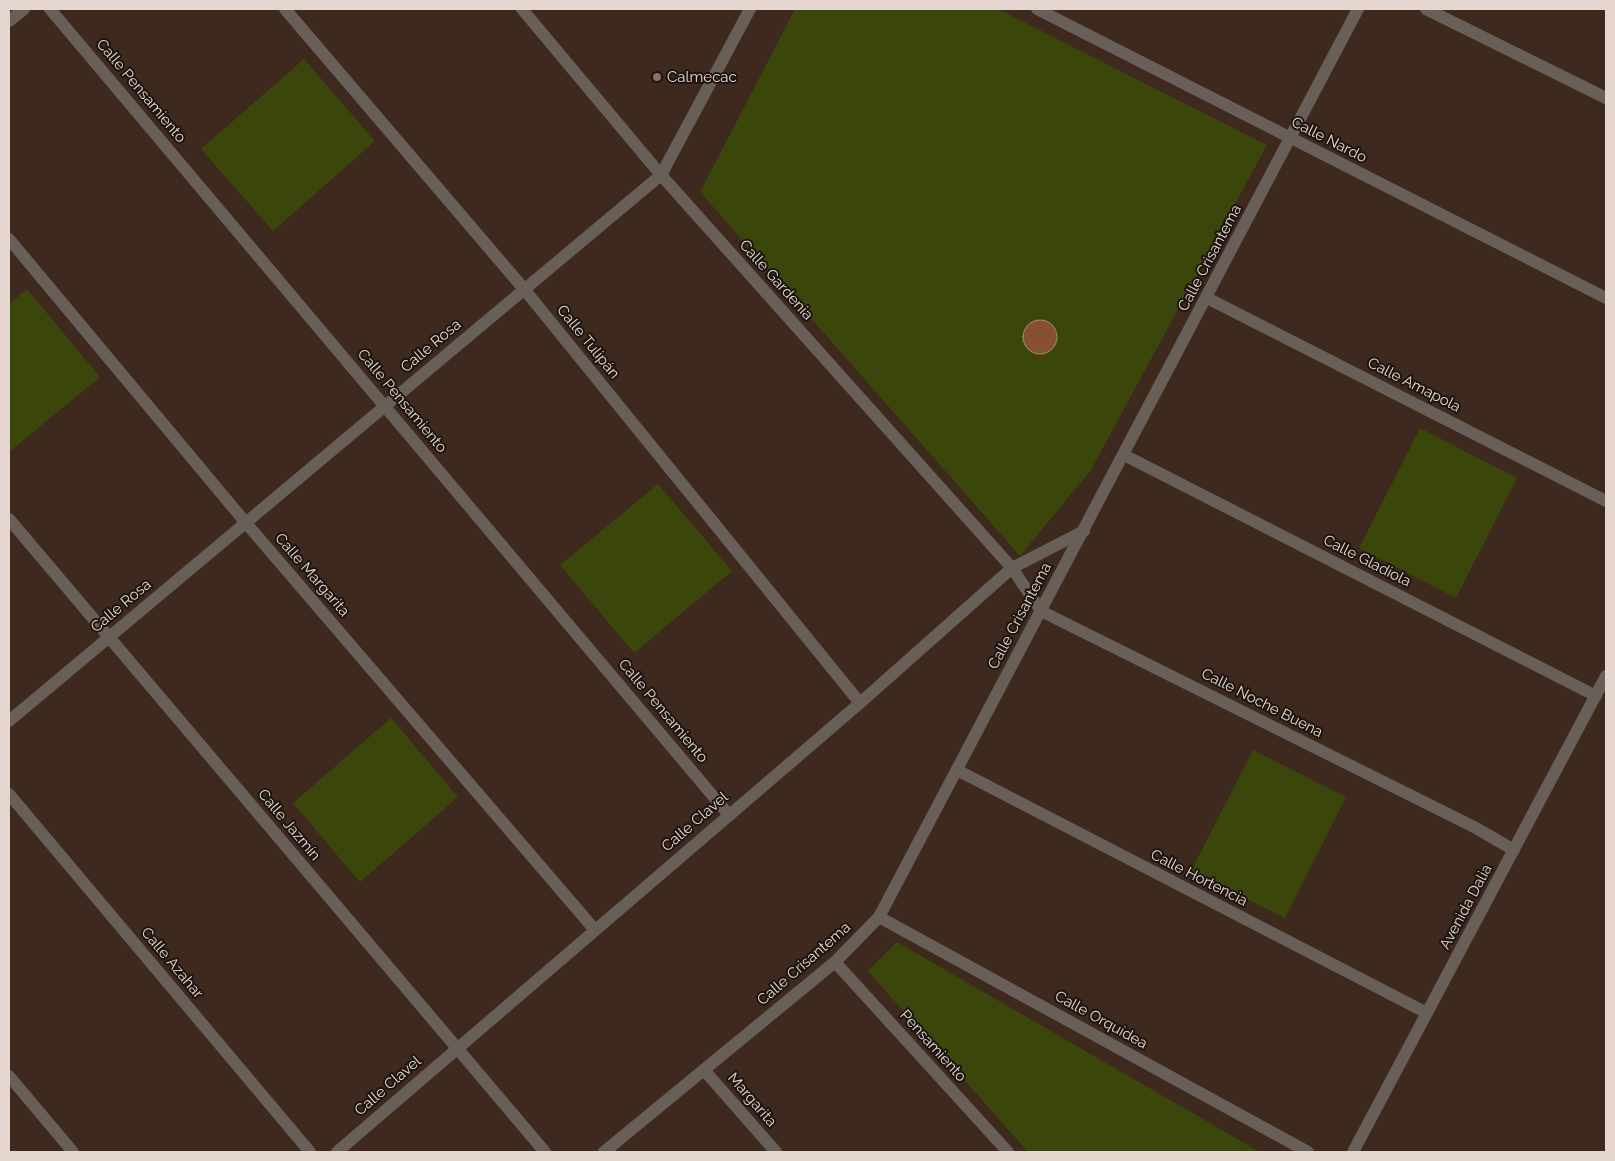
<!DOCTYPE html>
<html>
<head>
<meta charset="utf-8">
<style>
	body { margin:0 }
	#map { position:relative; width:1615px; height:1161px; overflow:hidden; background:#3d291d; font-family:Raleway,sans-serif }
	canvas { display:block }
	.frame { position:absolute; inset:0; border:10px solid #e5d7d0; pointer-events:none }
</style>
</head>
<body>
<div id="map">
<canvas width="1615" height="1161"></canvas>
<div class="frame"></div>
</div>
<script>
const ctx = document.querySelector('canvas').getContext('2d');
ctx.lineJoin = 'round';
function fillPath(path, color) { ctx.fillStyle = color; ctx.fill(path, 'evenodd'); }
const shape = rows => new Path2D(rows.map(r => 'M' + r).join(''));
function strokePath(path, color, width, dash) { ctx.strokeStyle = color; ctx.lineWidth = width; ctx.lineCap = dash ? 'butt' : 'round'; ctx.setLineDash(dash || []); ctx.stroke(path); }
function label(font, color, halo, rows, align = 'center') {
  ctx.font = font + ' Raleway,sans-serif'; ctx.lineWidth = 4; ctx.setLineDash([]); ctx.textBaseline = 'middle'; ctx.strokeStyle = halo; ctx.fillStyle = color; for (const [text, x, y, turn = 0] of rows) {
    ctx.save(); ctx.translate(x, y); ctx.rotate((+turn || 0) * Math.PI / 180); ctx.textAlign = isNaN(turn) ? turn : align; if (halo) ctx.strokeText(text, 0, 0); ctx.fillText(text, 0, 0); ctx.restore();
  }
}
fillPath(shape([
	[795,9,998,9,1267,145,1091,470,1020,556,700,192],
	[304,59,375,141,273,231,201,149],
	[27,289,100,377,9,452,9,304],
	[1420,428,1517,478,1456,598,1359,548],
	[658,484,732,571,634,653,560,565],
	[391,718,458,797,360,882,293,803],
	[1253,750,1346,797,1285,918,1191,871],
	[897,942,1260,1152,1028,1152,868,971]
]), '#3b460b');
const building = shape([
	'1023 337a17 17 0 1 1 34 0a17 17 0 1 1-34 0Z'
]);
fillPath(building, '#865130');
strokePath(building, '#a38b7d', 1);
strokePath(shape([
	[50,9,729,815],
	[285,9,524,289,860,703],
	[522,9,661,175,1012,568,1041,611,1476,828,1514,850],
	[1037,9,1606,298],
	[1426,9,1606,98],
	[9,21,24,9],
	[9,239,246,523,595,930],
	[1207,298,1606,501],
	[1124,455,1596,696],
	[9,519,545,1152],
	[9,721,661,175,750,9],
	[957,770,1427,1013],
	[9,794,310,1152],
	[879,917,1308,1152],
	[835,962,1008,1152],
	[704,1070,776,1152],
	[9,1076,73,1152],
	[337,1152,860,703,1012,568,1084,531],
	[604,1152,835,962,879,917,1358,9],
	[1353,1152,1606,676]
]), '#695f59', 12);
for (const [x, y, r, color] of [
	[657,77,5,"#8d6e63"]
]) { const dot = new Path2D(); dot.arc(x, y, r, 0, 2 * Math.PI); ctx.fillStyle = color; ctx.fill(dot); strokePath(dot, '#1d140f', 2); }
label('15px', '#e5d7d0', '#1d140f', [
	["Calmecac",667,77]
], 'left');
label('15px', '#e5d7d0', '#1d140f', [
	["Calle Pensamiento",141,91,50],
	["Calle Nardo",1329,140,27],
	["Calle Crisantema",1210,258,-62],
	["Calle Gardenia",776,280,48],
	["Calle Tulipán",588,342,51],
	["Calle Rosa",431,346,-40],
	["Calle Amapola",1414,385,27],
	["Calle Pensamiento",402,401,50],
	["Calle Gladiola",1367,561,27],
	["Calle Margarita",312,575,49],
	["Calle Rosa",121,606,-40],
	["Calle Crisantema",1020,616,-62],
	["Calle Noche Buena",1262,703,27],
	["Calle Pensamiento",663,711,50],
	["Calle Clavel",695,822,-41],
	["Calle Jazmín",289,825,50],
	["Calle Hortencia",1199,878,27],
	["Avenida Dalia",1466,907,-62],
	["Calle Azahar",172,963,50],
	["Calle Crisantema",804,964,-41],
	["Calle Orquídea",1101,1020,29],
	["Pensamiento",933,1046,48],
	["Calle Clavel",388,1086,-41],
	["Margarita",752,1100,49]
]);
</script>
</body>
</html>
